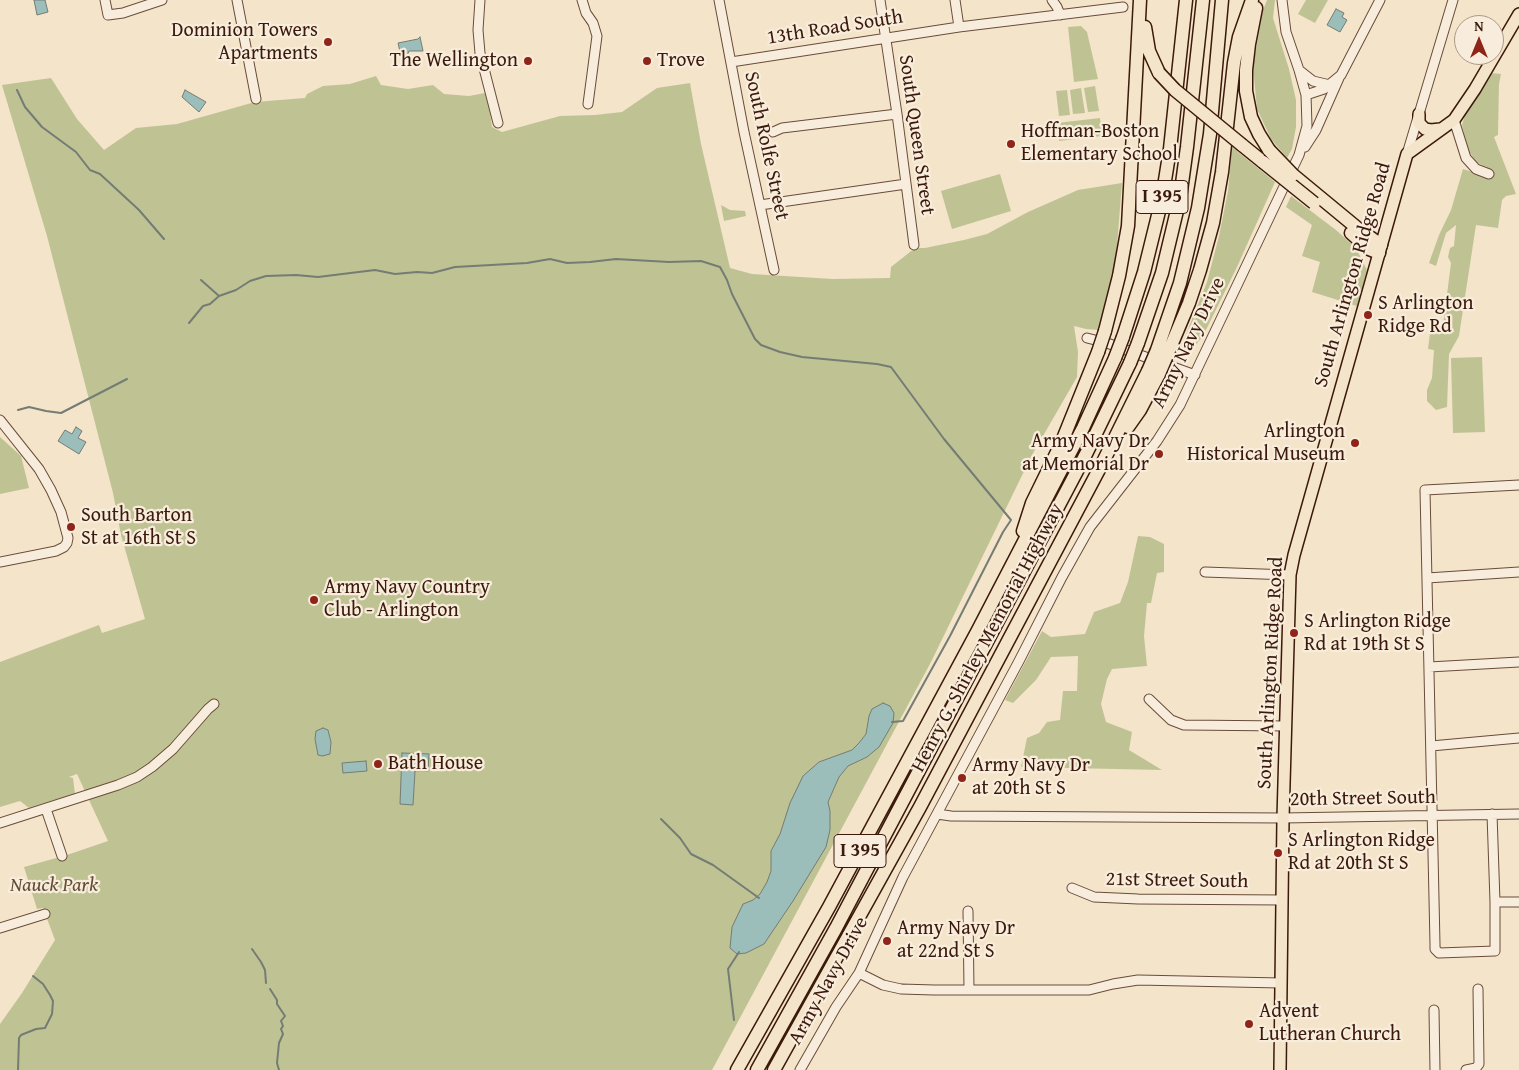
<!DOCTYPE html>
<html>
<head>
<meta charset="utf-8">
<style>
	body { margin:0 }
	#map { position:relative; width:1519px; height:1070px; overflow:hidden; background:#f4e4c9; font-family:"Gentium Book Plus",serif }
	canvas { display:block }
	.north { position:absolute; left:1454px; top:15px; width:50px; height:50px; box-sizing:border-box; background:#f8eddc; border:1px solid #ac9888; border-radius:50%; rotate:0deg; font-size:14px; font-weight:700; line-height:20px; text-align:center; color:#3b190b }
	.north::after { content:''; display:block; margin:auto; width:18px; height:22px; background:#8f2418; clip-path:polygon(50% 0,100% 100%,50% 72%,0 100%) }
</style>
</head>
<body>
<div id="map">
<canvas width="1519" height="1070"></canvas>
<div class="north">N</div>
</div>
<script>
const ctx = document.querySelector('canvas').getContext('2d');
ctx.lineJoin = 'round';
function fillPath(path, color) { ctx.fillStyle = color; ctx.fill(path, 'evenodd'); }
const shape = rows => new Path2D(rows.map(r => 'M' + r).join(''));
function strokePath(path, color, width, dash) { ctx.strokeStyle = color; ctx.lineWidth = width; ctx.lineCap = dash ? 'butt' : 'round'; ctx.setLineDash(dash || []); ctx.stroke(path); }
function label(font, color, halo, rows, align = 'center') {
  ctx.font = font + ' "Gentium Book Plus",serif'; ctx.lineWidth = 4.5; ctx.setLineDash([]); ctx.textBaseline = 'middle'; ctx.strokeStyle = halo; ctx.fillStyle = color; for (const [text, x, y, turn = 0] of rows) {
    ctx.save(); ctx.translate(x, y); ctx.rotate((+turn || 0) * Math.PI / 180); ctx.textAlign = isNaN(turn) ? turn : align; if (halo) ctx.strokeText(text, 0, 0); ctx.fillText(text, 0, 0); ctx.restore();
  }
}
fillPath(shape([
	[1267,0,1275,0,1273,18,1289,69,1296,100,1296,127,1292,149,1287,158,1271,139,1257,109,1253,66,1263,10],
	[1306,0,1328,0,1315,23,1298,14],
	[1081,26,1087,32,1098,79,1074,82,1068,27],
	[1491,73,1501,74,1499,84,1498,135,1494,137,1516,194,1506,196,1502,200,1498,228,1476,225,1459,336,1449,354,1447,407,1436,410,1427,401,1427,390,1432,378,1434,350,1428,349,1431,325,1443,326,1451,263,1448,257,1450,248,1454,246,1456,225,1446,233,1436,266,1429,263,1439,235,1451,210,1463,169,1493,178,1494,171,1476,162,1467,148,1462,125,1465,115],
	[376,76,381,85,408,89,433,85,444,94,469,96,485,93,490,112,492,127,502,132,560,116,595,115,622,112,657,88,690,83,701,144,730,268,752,274,833,279,890,278,891,267,915,248,925,248,964,240,987,234,1028,212,1078,190,1122,183,1117,246,1111,285,1100,330,1086,329,1074,326,1078,352,1077,377,1032,455,931,662,712,1070,0,1070,0,1024,22,993,55,940,43,908,37,909,24,867,67,855,108,841,77,774,69,777,73,778,75,794,29,808,20,801,0,807,0,662,99,625,102,633,145,619,121,535,113,493,47,236,2,85,51,78,77,119,104,150,136,128,177,124,255,102,305,98,307,94,323,86,350,84],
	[1095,86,1099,111,1088,112,1084,88],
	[1081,88,1085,113,1073,114,1070,90],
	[1067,90,1070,115,1059,116,1056,91],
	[1100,118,1102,136,1059,141,1057,123],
	[1232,147,1275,182,1237,267,1203,336,1189,353,1178,354,1207,282,1219,236,1228,191],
	[1000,174,1011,211,952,229,941,191],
	[1291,196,1336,230,1356,248,1367,270,1357,306,1312,292,1320,262,1302,256,1312,225,1286,207],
	[721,205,730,210,745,211,746,216,724,221],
	[1482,357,1485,432,1453,433,1451,358],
	[0,437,21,456,29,488,0,494],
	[1138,536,1150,537,1164,544,1164,572,1157,573,1151,603,1147,603,1144,636,1147,666,1112,669,1107,679,1101,704,1106,722,1132,732,1129,750,1162,770,1021,767,1027,738,1039,733,1047,722,1060,720,1063,691,1077,691,1078,656,1051,657,1036,680,1013,703,1005,700,1042,631,1051,637,1085,634,1094,612,1120,603,1128,582]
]), '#bfc394');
const water = shape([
	[34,0,45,0,48,12,37,15,34,0],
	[1336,9,1344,13,1342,17,1347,20,1340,32,1327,25,1336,9],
	[420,37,423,51,409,51,407,56,401,56,398,43,418,39,420,37],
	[185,90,206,102,199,112,182,97,185,90],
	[76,427,82,431,78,438,86,442,79,454,58,441,65,430,72,434,76,427],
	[883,703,890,706,894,713,893,723,879,747,867,757,848,766,839,777,828,802,830,811,830,830,826,847,793,901,764,944,746,953,737,954,730,948,732,927,743,904,753,900,760,894,767,882,771,871,771,851,780,834,790,803,803,776,819,762,852,750,859,743,866,734,869,716,872,709,883,703],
	[323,728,328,730,331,742,330,754,322,756,318,755,315,739,316,731,323,728],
	[402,753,429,754,428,771,415,771,413,805,400,804,402,753],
	[366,761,367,771,343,773,342,763,366,761]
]);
fillPath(water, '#9cbeba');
strokePath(water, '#757c74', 1);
strokePath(shape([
	[17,90,25,107,42,127,76,152,90,170,100,174,139,210,164,239],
	[201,280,219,296],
	[189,323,203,306,210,304,219,296,236,290,250,281,266,276,296,275,318,277,375,270,395,274,417,272,432,273,455,267,527,263,550,259,567,263,590,262,616,259,669,262,701,261,720,267,727,280,732,294,755,339,761,345,780,352,802,357,877,364,891,367,944,439,1011,520,1003,532,950,636,903,721,892,722],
	[18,410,29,407,46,411,61,413,127,379],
	[661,819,680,838,691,854,713,865,759,898],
	[252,949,261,962,265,970,266,983],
	[270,989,277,1000,277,1004,285,1016,281,1021,283,1026,281,1029,283,1034,279,1043,277,1063,279,1070],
	[734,1020,728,969,739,952],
	[18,1070,19,1038,21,1035,36,1029,45,1028,52,1014,53,1001,50,995,43,984,33,976]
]), '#757c74', 2);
const minor = shape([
	[105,0,108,15,123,13,162,0],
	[237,0,256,99],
	[480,0,478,30,480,53,498,123],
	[582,0,586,13,593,23,597,36,588,104],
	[719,0,744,132,774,270],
	[880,0,897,114,914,245],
	[955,0,959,27],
	[1052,0,1057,7,1060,15],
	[731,62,959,27,1123,7],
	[1299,70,1313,81,1330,85],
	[1306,95,1324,89,1341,75,1380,0],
	[1454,120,1466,158,1476,169,1489,174],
	[773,132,782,128,897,114],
	[1305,147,1316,130,1339,78],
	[1407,154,1453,0],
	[760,205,906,184],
	[1087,338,1107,343,1195,375],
	[0,420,39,469,51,490,61,512,68,538,67,543,64,547,56,551,0,562],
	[1205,572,1290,575],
	[1427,578,1519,572],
	[1429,667,1519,662],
	[1149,699,1171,720,1184,725,1286,726],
	[1431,746,1519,738],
	[46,809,62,856],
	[937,814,951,816,1283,818,1519,814],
	[1492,814,1495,902,1495,951,1439,953,1435,949,1435,944,1425,490,1519,485],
	[0,823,118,785,137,777,152,767,173,749,208,709,214,704],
	[1072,888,1094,897,1138,899,1282,900],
	[1495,902,1519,902],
	[968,911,969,990],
	[0,928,45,914],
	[859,973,883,985,901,989,934,990,1089,990,1113,984,1138,980,1281,983],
	[1434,1010,1435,1070],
	[800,1070,836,1007,859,973,903,877,1019,661,1062,577,1090,527,1157,441,1180,405,1299,155,1307,126,1306,95,1299,70,1286,32,1282,0],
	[1466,1070,1476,1068,1479,1064,1478,989]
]);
const major = shape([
	[1419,114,1419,123,1425,129,1431,130,1440,129],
	[1280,1070,1283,818,1290,575,1294,555,1407,154,1454,120,1475,89,1519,14]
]);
const highway = shape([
	[1256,8,1249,44,1246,70,1246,91,1251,117,1259,134,1269,150],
	[1145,27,1149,51,1159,73],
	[1242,145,1263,162],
	[1293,175,1356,227,1381,245],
	[1351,233,1369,249,1379,253],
	[1105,331,1119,276,1128,226,1140,0],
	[1123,337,1144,272,1162,199,1170,149,1186,0],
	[1138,343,1162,273,1180,198,1187,147,1203,0],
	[1157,350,1180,283,1198,208,1210,134,1222,0],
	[1168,353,1189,303,1200,270,1213,223,1222,172,1234,63,1239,37,1252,0],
	[1128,427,1140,410,1159,374],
	[1023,531,1032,503,1061,444,1098,352],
	[737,1070,829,907,978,630,1083,428,1115,358],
	[757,1070,836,928,1087,452,1130,363],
	[774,1070,920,807,1103,462,1148,371]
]);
strokePath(minor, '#694c3a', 11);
strokePath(major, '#3b190b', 14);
strokePath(highway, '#3b190b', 15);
strokePath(minor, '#f8eddc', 9);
strokePath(major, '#f4e4c9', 11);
strokePath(highway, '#f4e4c9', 12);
const highwayBridge = shape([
	[1159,73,1175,90,1242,145],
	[1269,150,1293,175],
	[1263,162,1314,203],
	[1098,352,1105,331],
	[1115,358,1123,337],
	[1130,363,1138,343],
	[1148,371,1157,350],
	[1159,374,1168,353]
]);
strokePath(highwayBridge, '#3b190b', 15, []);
strokePath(highwayBridge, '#f4e4c9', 12);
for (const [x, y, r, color] of [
	[328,42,5,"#8f2418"],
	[528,61,5,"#8f2418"],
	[647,61,5,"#8f2418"],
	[1011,144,5,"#8f2418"],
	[1368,315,5,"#8f2418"],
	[1355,443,5,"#8f2418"],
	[1159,454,5,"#8f2418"],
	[71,527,5,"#8f2418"],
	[314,600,5,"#8f2418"],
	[1294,633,5,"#8f2418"],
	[378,764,5,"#8f2418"],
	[962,778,5,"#8f2418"],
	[1278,853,5,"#8f2418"],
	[887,941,5,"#8f2418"],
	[1249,1024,5,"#8f2418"]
]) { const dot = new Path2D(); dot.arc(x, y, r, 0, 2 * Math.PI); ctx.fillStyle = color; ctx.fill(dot); strokePath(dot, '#f8eddc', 2); }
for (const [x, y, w] of [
	[1162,197,52],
	[860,851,52]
]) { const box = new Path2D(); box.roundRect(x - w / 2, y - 16.5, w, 33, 4); ctx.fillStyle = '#f8eddc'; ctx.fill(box); strokePath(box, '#3b190b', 1); }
label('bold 19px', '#3b190b', null, [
	["I 395",1162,197],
	["I 395",860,851]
]);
label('20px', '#3b190b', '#f8eddc', [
	["13th Road South",835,28,-9],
	["South Queen Street",916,135,82],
	["South Rolfe Street",766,146,78],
	["South Arlington Ridge Road",1353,275,-74],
	["Army Navy Drive",1189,343,-64],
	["Henry G. Shirley Memorial Highway",988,638,-62],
	["South Arlington Ridge Road",1271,673,-87],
	["20th Street South",1363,799,-1],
	["21st Street South",1177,881,1],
	["Army Navy Drive",829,981,-61]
]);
label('20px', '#3b190b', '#f8eddc', [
	["Dominion Towers",318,31,"right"],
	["Apartments",318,54,"right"],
	["The Wellington",518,61,"right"],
	["Trove",657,61],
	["Hoffman-Boston",1021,132],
	["Elementary School",1021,155],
	["S Arlington",1378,304],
	["Ridge Rd",1378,327],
	["Arlington",1345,432,"right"],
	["Historical Museum",1345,455,"right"],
	["Army Navy Dr",1149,442,"right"],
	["at Memorial Dr",1149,465,"right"],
	["South Barton",81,516],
	["St at 16th St S",81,539],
	["Army Navy Country",324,588],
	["Club - Arlington",324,611],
	["S Arlington Ridge",1304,622],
	["Rd at 19th St S",1304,645],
	["Bath House",388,764],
	["Army Navy Dr",972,766],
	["at 20th St S",972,789],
	["S Arlington Ridge",1288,841],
	["Rd at 20th St S",1288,864],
	["Army Navy Dr",897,929],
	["at 22nd St S",897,952],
	["Advent",1259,1012],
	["Lutheran Church",1259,1035]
], 'left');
label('italic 20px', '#634c34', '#f8eddc', [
	["Nauck Park",54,886]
]);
</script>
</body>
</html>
